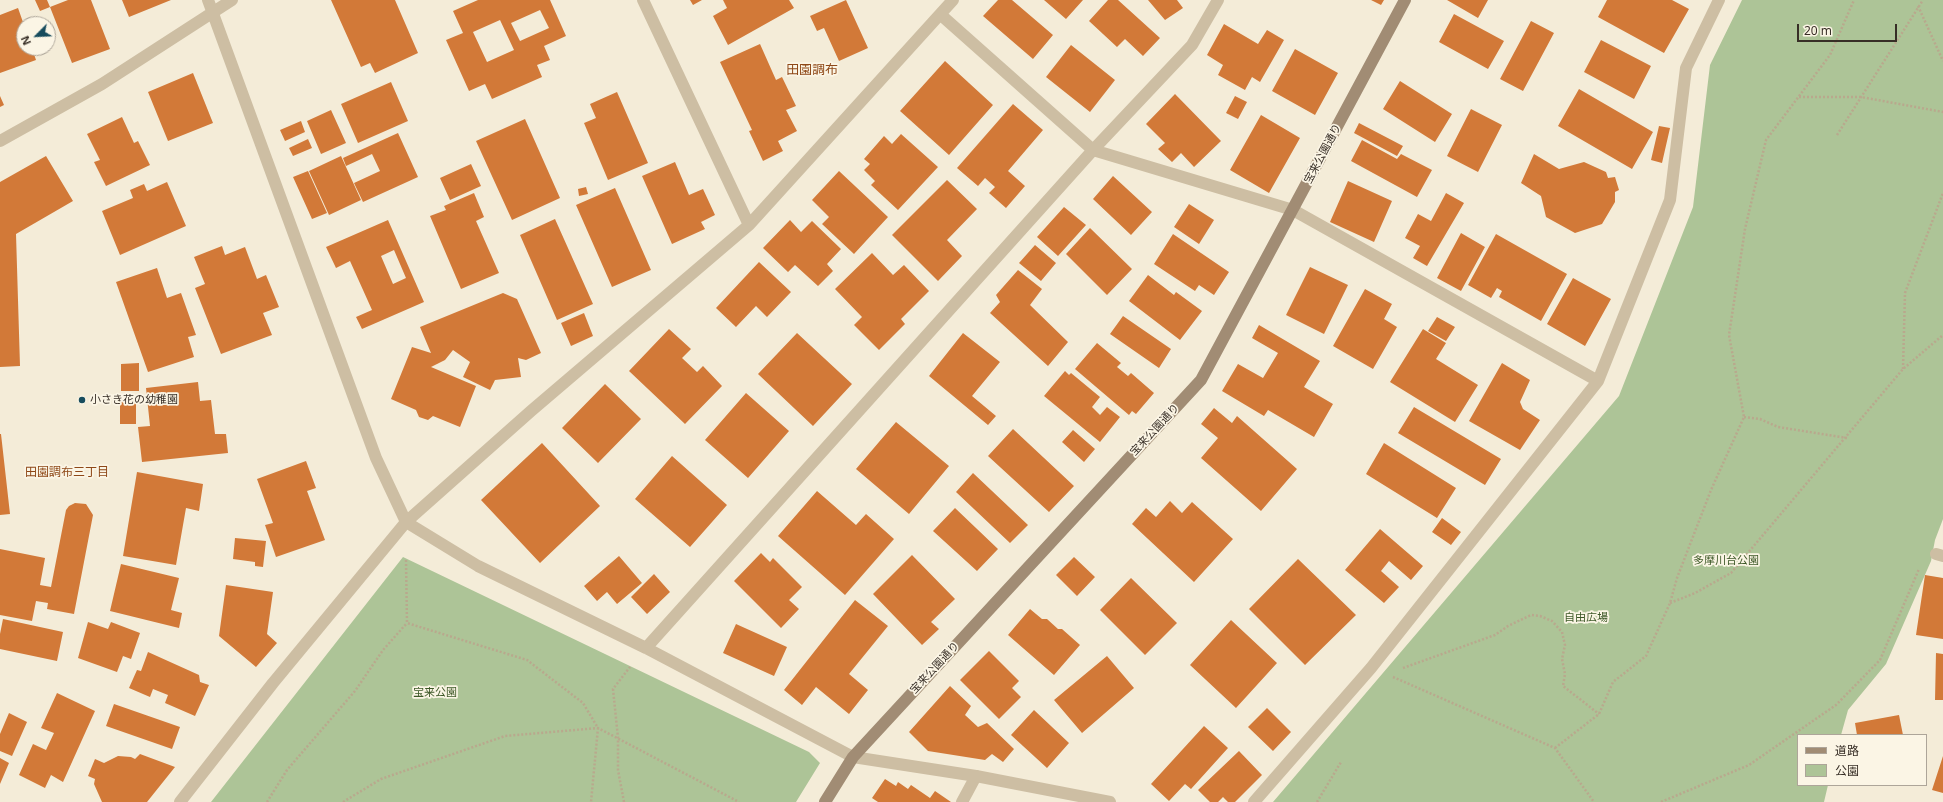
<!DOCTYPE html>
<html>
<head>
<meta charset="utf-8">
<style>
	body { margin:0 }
	#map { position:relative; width:1943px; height:802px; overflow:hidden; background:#f4ecd8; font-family:"Noto Sans","Noto Sans JP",sans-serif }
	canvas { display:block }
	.legend { position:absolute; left:1797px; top:734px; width:130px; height:52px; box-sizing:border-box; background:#fbf5e5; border:1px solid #ada599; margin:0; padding:5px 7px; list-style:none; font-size:12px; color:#372e26 }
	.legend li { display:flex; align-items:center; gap:8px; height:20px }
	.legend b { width:20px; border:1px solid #ada599 }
	.north { position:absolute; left:16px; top:16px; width:40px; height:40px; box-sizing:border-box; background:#fbf5e5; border:1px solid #ada599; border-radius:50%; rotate:246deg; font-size:11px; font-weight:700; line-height:16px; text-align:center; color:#372e26 }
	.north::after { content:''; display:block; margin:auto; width:14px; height:18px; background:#174c5d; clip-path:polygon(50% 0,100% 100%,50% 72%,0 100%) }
	.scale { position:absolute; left:1797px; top:24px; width:100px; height:18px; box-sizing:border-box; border:2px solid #372e26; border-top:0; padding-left:5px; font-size:12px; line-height:14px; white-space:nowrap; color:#372e26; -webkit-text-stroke:3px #fbf5e5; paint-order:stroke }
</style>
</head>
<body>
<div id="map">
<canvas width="1943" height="802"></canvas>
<ul class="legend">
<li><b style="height:5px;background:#a18c74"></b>道路</li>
<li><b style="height:11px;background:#adc497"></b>公園</li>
</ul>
<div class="north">N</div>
<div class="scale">20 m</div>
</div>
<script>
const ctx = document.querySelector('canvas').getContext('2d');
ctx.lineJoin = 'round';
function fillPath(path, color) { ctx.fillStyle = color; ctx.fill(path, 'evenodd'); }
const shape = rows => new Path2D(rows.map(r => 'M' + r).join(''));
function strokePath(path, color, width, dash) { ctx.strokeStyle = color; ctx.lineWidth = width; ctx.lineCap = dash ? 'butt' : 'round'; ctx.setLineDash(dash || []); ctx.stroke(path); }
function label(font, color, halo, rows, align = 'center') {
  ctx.font = font + ' "Noto Sans","Noto Sans JP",sans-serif'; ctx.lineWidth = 3.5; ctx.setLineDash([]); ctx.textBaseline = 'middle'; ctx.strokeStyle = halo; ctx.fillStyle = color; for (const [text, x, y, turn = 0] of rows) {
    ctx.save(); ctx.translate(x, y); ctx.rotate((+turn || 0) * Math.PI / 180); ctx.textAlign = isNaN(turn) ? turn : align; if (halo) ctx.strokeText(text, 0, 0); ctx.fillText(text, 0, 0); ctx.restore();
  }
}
fillPath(shape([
	[1742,0,1943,0,1943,519,1935,540,1931,561,1886,664,1848,710,1841,735,1798,735,1798,785,1828,785,1824,802,1273,802,1619,396,1693,207,1710,65],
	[403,557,809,752,820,763,796,802,211,802]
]), '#adc497');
fillPath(shape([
	[35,0,47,0,50,7,40,11],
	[68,0,91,0,110,49,72,63,50,7],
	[122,0,171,0,129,17],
	[331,0,395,0,418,53,375,73,370,63,361,67],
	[478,0,550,0,566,36,544,46,550,60,537,65,542,77,492,99,485,84,469,91,446,40,463,33,453,11],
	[540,10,549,28,520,41,511,23],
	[500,20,514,50,487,62,473,32],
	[690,0,702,0,693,5],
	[723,0,789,0,794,8,728,45,713,16,727,8],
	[846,0,868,48,839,61,824,28,817,31,810,16],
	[998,0,1012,0,1053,35,1033,59,983,16],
	[1044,0,1083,0,1066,19],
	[1108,0,1118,0,1160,38,1143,56,1125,39,1117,47,1089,21],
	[1148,0,1177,0,1183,8,1165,20],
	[1371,0,1384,0,1381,5],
	[1447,0,1488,0,1478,18],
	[1607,0,1672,0,1689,9,1664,53,1598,17],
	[18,8,24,25,24,48,32,48,36,60,0,73,0,15],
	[1454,14,1504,41,1488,69,1439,42],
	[1531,21,1554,33,1523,91,1500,79],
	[1224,24,1258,44,1267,30,1284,40,1260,82,1252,77,1245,90,1218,75,1223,65,1207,55],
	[1601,40,1651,66,1634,99,1584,72],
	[760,44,776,80,782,77,796,106,786,110,797,131,778,141,783,151,763,161,749,131,752,130,720,62],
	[1071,45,1115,80,1090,112,1046,77],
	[1295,49,1338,73,1315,115,1272,91],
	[945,61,993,105,949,155,900,111],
	[193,73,213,123,168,141,148,92],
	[1400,81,1452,114,1435,142,1383,109],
	[391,82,408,121,358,143,341,104],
	[1579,89,1653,132,1632,169,1558,126],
	[617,92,648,163,608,180,584,123,596,118,590,104],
	[1175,94,1221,141,1194,167,1181,153,1172,162,1158,149,1165,143,1146,124],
	[0,96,4,105,0,107],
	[1235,96,1247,102,1238,119,1226,113],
	[1013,104,1043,130,1008,171,1025,186,1006,208,989,193,995,187,985,178,978,186,957,168],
	[1471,109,1502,125,1478,172,1447,156],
	[331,110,346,143,321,154,307,121],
	[1261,115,1300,138,1269,193,1230,170],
	[122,117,134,143,138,141,150,165,106,186,94,162,100,160,87,134],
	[525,119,560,198,512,220,476,141],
	[301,121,305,132,285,141,280,130],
	[1359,123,1403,146,1397,156,1354,133],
	[1659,126,1670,128,1662,163,1651,160],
	[398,133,418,177,363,202,354,183,380,171,372,154,346,166,343,158],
	[901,134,938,167,898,210,871,185,875,181,864,170,870,164,864,159,884,136,892,144],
	[308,139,312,148,293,156,289,148],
	[1362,140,1397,159,1401,154,1432,170,1417,197,1351,161],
	[1534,154,1559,169,1584,162,1606,172,1608,178,1615,177,1619,190,1615,192,1615,202,1602,224,1575,233,1546,217,1541,196,1521,183],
	[46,156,73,201,16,234,20,366,0,367,0,182],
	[341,156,361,200,329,215,309,171],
	[675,162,689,195,703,189,715,215,701,222,705,229,672,244,642,176],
	[471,164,481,186,450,200,440,178],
	[308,171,327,213,312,219,293,177],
	[839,171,888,217,854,254,822,224,829,217,812,200],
	[1113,176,1152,212,1131,235,1093,199],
	[947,180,977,209,947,240,962,256,938,281,892,235],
	[1348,181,1392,201,1374,242,1330,222],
	[167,182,186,226,120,255,102,211,133,198,130,190,144,184,147,191],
	[586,187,588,194,579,196,578,189],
	[615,188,651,270,612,287,576,205],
	[474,193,484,217,476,221,499,273,461,289,430,216,446,210,444,206],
	[1446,193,1464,203,1427,266,1413,258,1420,246,1405,238,1418,214,1431,221],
	[1189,204,1214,220,1199,244,1174,227],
	[1064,207,1086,225,1058,256,1037,237],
	[555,219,593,304,557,320,520,235],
	[388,220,424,302,362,329,356,317,372,310,350,261,336,268,326,247],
	[394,250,406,278,393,284,381,256],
	[790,220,801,232,812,221,841,249,827,264,833,271,818,286,795,265,788,272,763,248],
	[1090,228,1132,269,1107,295,1066,254],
	[1461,233,1485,247,1461,291,1437,278],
	[1173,234,1229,272,1214,295,1199,285,1195,291,1154,264],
	[1496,234,1567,274,1541,321,1499,297,1502,291,1497,288,1491,298,1468,285],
	[1035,245,1056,263,1041,281,1019,263],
	[222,246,225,255,245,247,257,279,266,275,279,307,263,313,272,335,221,354,195,288,205,284,194,257],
	[872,253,893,275,904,265,929,291,901,319,905,324,879,350,854,325,862,317,835,289],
	[759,262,791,292,767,317,756,306,736,327,716,308],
	[1310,267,1348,285,1324,334,1286,315],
	[157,268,167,298,181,293,196,335,188,337,194,357,148,372,116,282],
	[1018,270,1042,289,1030,305,1068,342,1048,366,990,313,1000,302,996,295],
	[1148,275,1174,295,1176,292,1202,311,1180,340,1129,301],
	[1573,278,1611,299,1585,346,1547,324],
	[1365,289,1392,304,1384,319,1397,327,1373,369,1333,346],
	[503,293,517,299,541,353,526,360,518,358,521,377,495,380,490,390,463,377,470,362,453,350,445,360,431,367,476,386,460,427,433,416,428,420,419,417,416,410,391,399,412,347,431,353,420,327],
	[584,313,593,336,571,346,561,323],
	[1123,316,1171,349,1159,368,1110,334],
	[1437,317,1455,327,1446,341,1428,331],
	[1259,325,1320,361,1304,387,1333,404,1314,437,1268,410,1264,416,1222,391,1238,364,1263,378,1278,353,1252,338],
	[669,329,691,349,682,358,697,372,703,366,722,386,685,424,629,371],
	[1423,329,1446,343,1436,359,1478,385,1455,422,1390,382],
	[797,333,852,384,813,426,758,374],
	[963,333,1000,362,972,396,996,416,988,425,929,376],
	[1097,343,1121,363,1117,367,1128,376,1131,373,1154,393,1136,414,1132,411,1129,415,1075,369],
	[139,363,139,391,121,391,121,364],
	[1502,363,1530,380,1520,402,1523,409,1540,420,1520,450,1469,421],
	[1065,371,1069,375,1071,373,1100,397,1092,407,1100,415,1107,407,1120,417,1100,442,1044,396],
	[198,382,200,401,211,400,215,434,226,434,228,453,142,462,138,427,150,426,146,388],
	[605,384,641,419,598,463,562,428],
	[746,393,789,431,748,478,705,440],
	[120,399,136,399,136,424,120,424],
	[1414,407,1501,459,1485,485,1398,433],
	[1214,408,1232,423,1237,416,1297,469,1261,511,1201,458,1218,438,1201,424],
	[896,422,949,466,909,514,856,469],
	[1013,429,1074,486,1049,512,988,456],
	[1073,430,1095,449,1084,462,1062,442],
	[0,434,1,434,10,514,0,515],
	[542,443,600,506,540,563,481,500],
	[1384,443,1456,488,1437,518,1366,474],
	[672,456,727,505,690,547,635,499],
	[306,461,316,488,307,491,325,540,276,557,265,525,273,523,257,479],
	[137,472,203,484,199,511,186,508,176,565,123,556],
	[973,473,1028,525,1010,543,956,492],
	[817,491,856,525,866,514,894,539,845,595,778,536],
	[1170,501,1182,513,1192,502,1233,539,1194,582,1132,524,1146,508,1156,517],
	[75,503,86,504,93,515,74,614,47,609,48,603,36,601,32,621,0,615,0,549,45,558,40,585,51,587,66,510,69,506],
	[955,508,998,549,977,571,933,531],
	[1442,518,1461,532,1451,545,1432,532],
	[1380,529,1423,566,1411,580,1389,561,1381,571,1399,587,1384,603,1345,570],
	[235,538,266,541,263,567,255,566,255,562,233,559],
	[761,553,770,562,773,558,802,587,789,600,799,609,781,628,734,581],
	[912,555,955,599,931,622,939,629,922,645,873,594],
	[619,556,642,583,617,604,607,592,597,601,584,586],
	[1074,557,1095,577,1077,596,1056,575],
	[1298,559,1356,615,1305,665,1249,609],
	[121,564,179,578,171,610,182,613,179,628,110,611],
	[654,574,670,592,647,614,631,597],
	[1925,575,1943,578,1943,639,1916,635],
	[1131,578,1177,623,1145,655,1100,610],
	[226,585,273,592,267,634,277,643,256,667,219,636],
	[855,600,888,626,849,674,868,690,849,714,816,687,802,705,784,690],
	[1030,609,1042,619,1047,619,1058,629,1062,629,1080,645,1054,675,1008,635],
	[3,619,63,632,57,661,0,649,0,634],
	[1231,620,1277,663,1236,708,1190,665],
	[88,622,108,629,111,622,140,633,131,659,123,656,117,672,78,658],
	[736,624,787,647,774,676,723,653],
	[989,651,1019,681,1012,688,1021,697,999,719,960,680],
	[148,652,199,675,200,682,209,685,195,716,165,703,168,695,153,689,150,697,129,688,137,670,141,671],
	[1936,653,1943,654,1943,700,1935,700],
	[1107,656,1134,688,1082,733,1054,700],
	[950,686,971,706,965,715,978,727,987,723,1014,749,1003,762,992,754,985,760,928,751,909,732],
	[57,693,95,711,63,782,51,775,45,788,19,775,33,744,46,750,54,733,41,728],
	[114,704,180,727,172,749,106,726],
	[1267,708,1291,732,1273,751,1248,727],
	[1034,710,1069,743,1047,768,1011,735],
	[9,713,27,722,12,756,0,751,0,734],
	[1899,715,1903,735,1857,735,1855,723],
	[1204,726,1228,748,1191,789,1185,784,1169,801,1151,784],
	[1239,751,1262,775,1235,802,1228,802,1223,797,1218,802,1210,802,1198,790],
	[140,754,175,767,147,802,102,802,94,784,95,779,88,776,95,759,104,763,118,756,131,757,135,759],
	[1943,756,1943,793,1932,790],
	[0,758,9,763,0,784],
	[885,779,896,786,898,782,908,789,911,785,930,798,935,791,951,802,878,802,872,798]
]), '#d27938');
strokePath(shape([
	[1918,6,1943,61],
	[1799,97,1861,97,1943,112],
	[1837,135,1923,0],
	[1903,369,1905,293,1943,193],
	[1744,417,1760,419,1778,427,1847,438],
	[406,560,407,623,527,660,583,703,598,728,591,802],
	[1670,603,1695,593,1731,573,1903,369,1943,335],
	[1403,668,1495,635,1508,626,1531,615,1540,616,1552,621,1562,632,1565,645,1562,659,1565,674,1563,686,1599,714],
	[1393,677,1555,748,1594,802],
	[1555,748,1599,714,1613,682,1646,656,1670,603,1677,578,1711,490,1744,417,1729,335,1745,229,1766,140,1830,55,1854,0],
	[267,802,287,770,355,691,383,650,407,623],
	[343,802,381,779,505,736,598,728,739,802],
	[624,802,618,770,618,738,613,689,630,667],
	[1317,802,1341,762],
	[1661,802,1749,765,1836,705,1880,660,1919,569]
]), '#b9a88d', 2.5, [2, 2]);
strokePath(shape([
	[1936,554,1943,556],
	[962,802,976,776]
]), '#cdbea3', 12);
strokePath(shape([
	[208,0,376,458,406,522,478,566,646,648,853,757,976,776,1110,802],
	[643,0,749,225],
	[941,15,1093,150,1293,210,1598,381],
	[0,141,102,84,232,0],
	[646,648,1093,150,1192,45,1218,0],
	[180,802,273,683,406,522,531,411,749,225,953,0],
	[1254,802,1371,668,1598,381,1670,200,1686,68,1719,0]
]), '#cdbea3', 12);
strokePath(shape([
	[825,802,853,757,1201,380,1405,0]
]), '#a18c74', 12);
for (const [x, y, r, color] of [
	[82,400,4,"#174c5d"]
]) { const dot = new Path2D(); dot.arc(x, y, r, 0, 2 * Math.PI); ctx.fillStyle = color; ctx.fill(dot); strokePath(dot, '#fbf5e5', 1.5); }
label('11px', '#372e26', '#fbf5e5', [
	["宝来公園通り",1323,154,-62],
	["宝来公園通り",1155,430,-47],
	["宝来公園通り",935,668,-47]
]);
label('11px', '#372e26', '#fbf5e5', [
	["小さき花の幼稚園",90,400]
], 'left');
label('11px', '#3d5827', '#fbf5e5', [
	["多摩川台公園",1726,561],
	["自由広場",1586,618],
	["宝来公園",435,693]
]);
label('12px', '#8e4817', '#fbf5e5', [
	["田園調布三丁目",67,473]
]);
label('13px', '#8e4817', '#fbf5e5', [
	["田園調布",812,70]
]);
</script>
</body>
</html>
